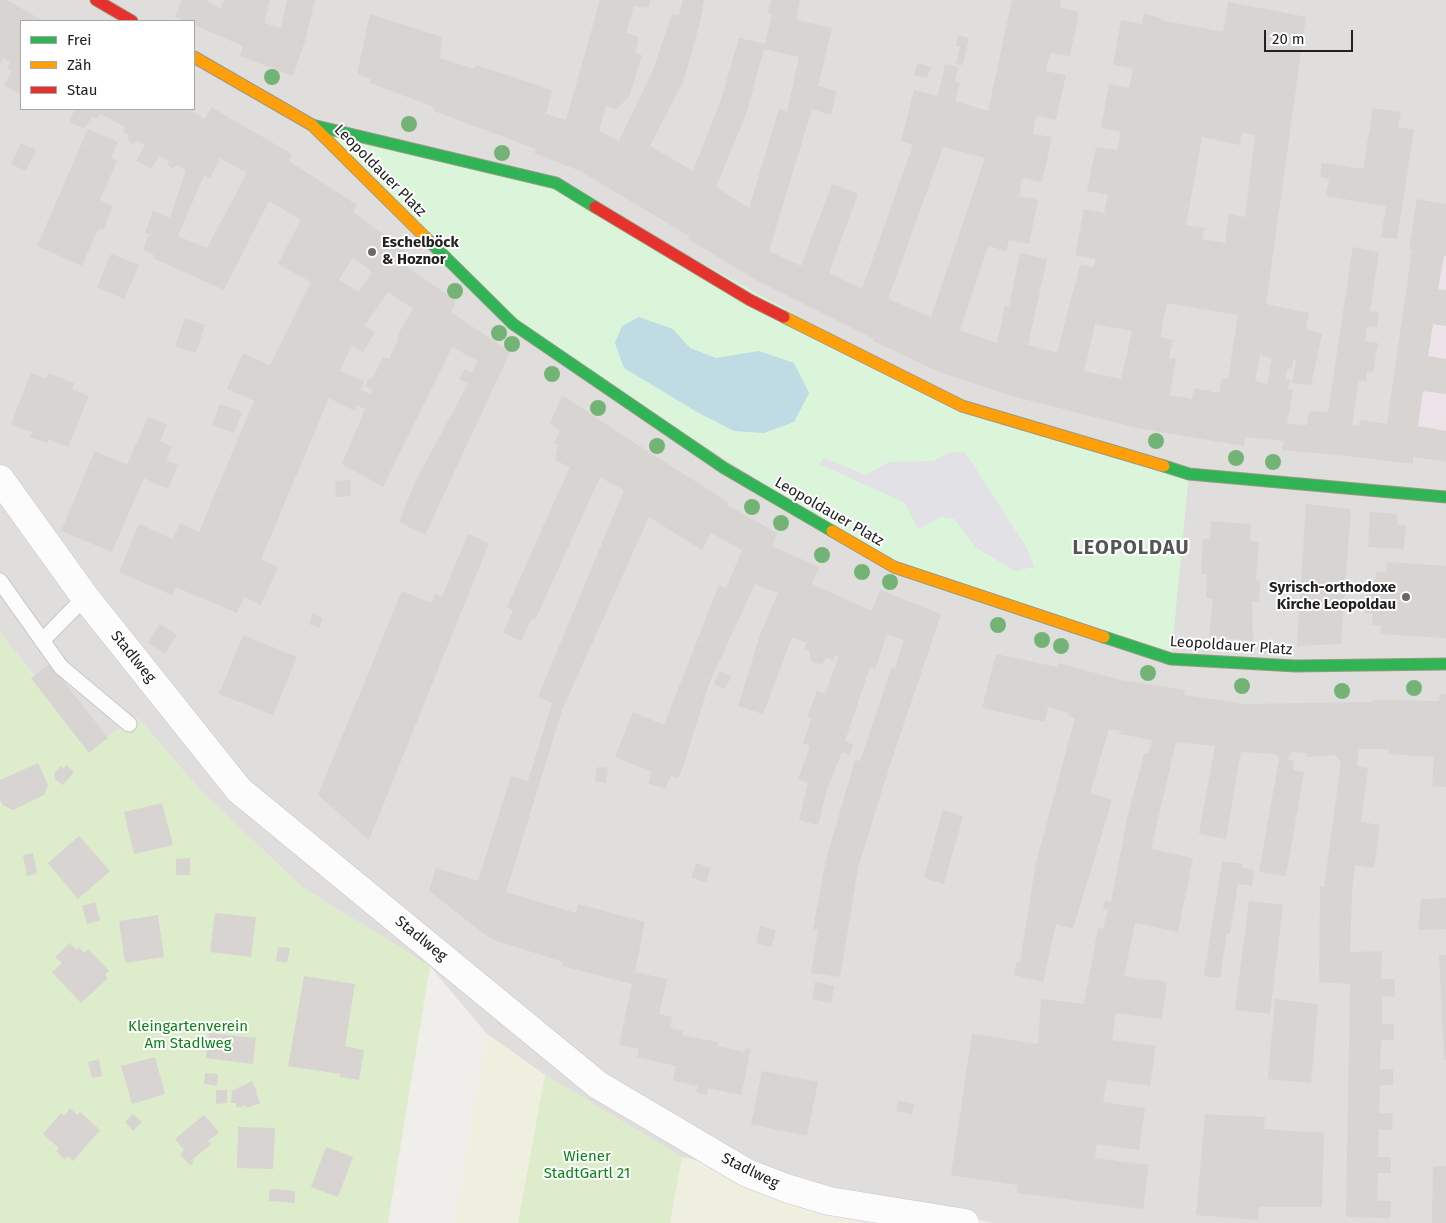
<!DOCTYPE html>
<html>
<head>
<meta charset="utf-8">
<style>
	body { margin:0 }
	#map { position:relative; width:1446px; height:1223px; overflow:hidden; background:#f0eeeb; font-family:"Fira Sans",sans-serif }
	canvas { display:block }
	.legend { position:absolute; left:20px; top:20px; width:175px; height:90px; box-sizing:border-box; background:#fff; border:1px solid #a7a7a7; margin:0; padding:6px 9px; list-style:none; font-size:15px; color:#222 }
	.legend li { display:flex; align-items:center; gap:10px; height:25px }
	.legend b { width:25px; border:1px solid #a7a7a7 }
	.scale { position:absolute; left:1264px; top:30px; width:89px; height:22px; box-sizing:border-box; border:2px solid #222; border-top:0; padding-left:6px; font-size:15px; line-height:18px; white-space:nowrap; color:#222; -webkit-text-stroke:4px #fff; paint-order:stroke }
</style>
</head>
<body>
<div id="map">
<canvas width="1446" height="1223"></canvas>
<ul class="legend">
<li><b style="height:6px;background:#30b455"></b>Frei</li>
<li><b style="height:6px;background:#ff9f0a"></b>Zäh</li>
<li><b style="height:6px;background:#e5322d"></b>Stau</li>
</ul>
<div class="scale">20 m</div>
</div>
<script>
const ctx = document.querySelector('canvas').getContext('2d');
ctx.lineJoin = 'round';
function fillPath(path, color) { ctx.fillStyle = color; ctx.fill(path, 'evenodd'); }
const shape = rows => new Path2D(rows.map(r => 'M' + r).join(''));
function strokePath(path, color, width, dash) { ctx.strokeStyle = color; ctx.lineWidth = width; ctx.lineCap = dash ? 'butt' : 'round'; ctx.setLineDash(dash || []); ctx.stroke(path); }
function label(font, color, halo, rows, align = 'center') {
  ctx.font = font + ' "Fira Sans",sans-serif'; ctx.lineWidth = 4; ctx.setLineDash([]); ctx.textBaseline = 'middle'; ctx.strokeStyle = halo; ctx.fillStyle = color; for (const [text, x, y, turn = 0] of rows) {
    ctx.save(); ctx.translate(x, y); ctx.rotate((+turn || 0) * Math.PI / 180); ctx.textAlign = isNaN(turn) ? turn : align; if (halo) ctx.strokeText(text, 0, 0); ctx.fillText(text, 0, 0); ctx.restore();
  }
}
fillPath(shape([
	[0,0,1446,0,1446,240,1413,456,1446,462,1446,1223,994,1223,682,1157,545,1075,487,1034,430,966,303,888,199,789,138,718,90,747,0,632],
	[21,21,194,21,194,109,21,109]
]), '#dfdedc');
fillPath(shape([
	[1446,241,1446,462,1413,457]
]), '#ede4e9');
fillPath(shape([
	[487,1034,545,1075,518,1223,454,1223],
	[682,1157,758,1192,826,1216,860,1223,670,1223]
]), '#efefdf');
fillPath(shape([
	[0,632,90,747,138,718,199,789,303,888,430,966,388,1223,0,1223],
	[545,1075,682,1157,670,1223,518,1223]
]), '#ddeccb');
fillPath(shape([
	[312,125,556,183,962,406,1189,474,1171,659,894,567,513,324]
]), '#daf5da');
fillPath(shape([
	[965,452,1028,550,1034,567,1015,571,975,547,954,519,941,517,918,529,905,503,819,464,824,458,866,475,889,462,933,461,948,453]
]), '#e2e1e5');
fillPath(shape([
	[639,317,673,329,690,348,716,358,759,351,794,363,809,393,794,422,764,433,734,431,697,412,624,368,615,343,622,326]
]), '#bfdbe3');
fillPath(shape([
	[0,0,7,0,43,21,21,21,20,94,4,85,12,71,7,68,10,62,3,58,0,64],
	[182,0,207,0,207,1,221,9,224,0,270,0,264,23,281,28,287,0,315,0,305,41,293,76,240,56,243,46,194,25,194,21,185,21,175,17],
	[600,0,650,0,648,8,634,6,626,33,639,37,635,53,642,55,629,97,616,109,606,106,599,131,619,141,653,70,672,14,679,16,683,0,704,0,700,23,683,82,650,146,693,171,721,100,739,38,765,44,772,15,768,14,771,0,800,0,796,20,832,28,818,86,837,91,831,115,812,109,769,251,801,266,832,184,858,194,829,273,862,289,913,145,901,141,914,90,938,96,945,64,958,67,955,82,960,82,955,101,988,111,1012,0,1061,0,1060,8,1079,12,1070,56,1050,53,1046,71,1066,75,1056,120,1036,116,1033,134,1052,137,1042,182,1022,178,1019,196,1038,200,1029,244,1009,240,1006,251,988,246,960,330,997,343,1005,306,1009,307,1020,253,1047,259,1028,345,1057,353,1080,265,1094,267,1096,259,1075,255,1084,209,1104,213,1108,195,1087,191,1096,147,1117,150,1121,132,1101,128,1109,84,1129,88,1133,69,1113,65,1121,20,1142,24,1144,14,1161,18,1160,20,1223,32,1228,2,1306,17,1266,304,1309,313,1306,329,1322,334,1311,385,1292,383,1296,361,1293,360,1292,369,1288,368,1285,379,1290,380,1288,389,1293,390,1287,424,1307,425,1309,411,1328,412,1353,247,1379,252,1370,311,1379,312,1377,327,1367,326,1365,341,1378,343,1373,372,1367,371,1366,381,1359,380,1352,425,1359,426,1360,420,1387,424,1412,250,1409,249,1417,199,1446,204,1446,256,1444,256,1438,289,1446,290,1446,326,1433,324,1428,356,1446,359,1446,394,1423,391,1418,426,1446,431,1446,462,1413,457,1413,464,1347,456,1282,450,1284,441,1245,437,1244,446,1137,428,1012,396,942,373,873,341,874,339,756,280,688,239,689,236,580,171,534,153,536,149,434,111,434,107,370,83,371,79,357,74,370,14,442,37,440,58,474,69,476,65,552,90,546,114,566,120],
	[764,49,799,57,787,112,779,109,749,208,716,187,746,114],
	[1242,132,1255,135,1245,217,1229,214,1225,243,1202,239,1205,228,1186,225,1202,137,1240,145],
	[943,147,985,158,931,317,888,299],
	[1167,303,1238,315,1228,379,1222,378,1219,393,1194,388,1192,399,1170,395,1176,358,1169,358,1173,340,1160,337],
	[1095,324,1132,331,1121,379,1084,371],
	[1260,355,1272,358,1267,384,1255,381],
	[958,35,969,38,963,65,956,64,960,47,956,46],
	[918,63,931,67,927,78,914,75],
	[211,107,292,154,289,161,357,205,353,212,413,257,406,266,456,301,451,312,510,352,425,535,399,522,416,480,468,384,459,379,465,369,472,373,478,361,452,347,383,487,342,464,365,409,357,405,355,411,329,398,261,559,278,567,261,605,244,597,237,613,176,587,172,595,119,572,139,524,173,539,180,523,199,532,254,401,227,389,243,353,270,365,311,282,278,264,301,220,269,201,224,290,153,258,154,255,143,250,149,234,145,233,153,211,170,218,186,170,176,165,174,169,167,165,169,161,159,156,151,169,136,161,145,145,136,140,134,144,127,140,129,135,123,132,125,127,101,114,97,118,92,117,84,128,69,122,75,109,189,109,205,119],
	[220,158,247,173,207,248,178,236,204,175,210,179],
	[353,257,372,272,359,292,339,280],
	[388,292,413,309,398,334,398,340,389,359,383,357,373,377,369,379,365,386,373,390,371,394,361,390,364,381,340,371,352,345,363,352,375,332,364,326],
	[1373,108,1401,112,1398,127,1414,130,1397,239,1381,237,1386,206,1326,196,1329,179,1320,177,1322,163,1363,169],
	[88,129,118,142,111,158,117,161,100,200,113,206,103,230,98,229,82,266,37,246],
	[21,143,36,150,26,171,11,164],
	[111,254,139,265,124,299,97,287],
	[185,318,205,325,196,353,175,346],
	[31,373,46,379,48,373,74,383,72,389,89,396,68,447,49,439,47,443,30,437,32,432,11,424],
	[562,395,619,433,728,502,727,505,777,533,772,546,819,567,812,584,872,611,880,590,941,614,888,771,858,868,840,977,811,973,818,930,813,929,826,860,855,760,860,761,892,667,895,668,904,640,887,634,875,669,870,667,845,741,853,745,849,755,842,752,827,789,818,825,799,820,808,783,798,780,810,746,803,743,812,718,807,717,817,691,825,694,839,656,835,655,833,660,827,658,822,664,814,663,810,658,810,651,804,649,807,643,792,637,763,714,738,706,761,632,778,593,755,584,710,681,683,766,678,778,671,776,665,789,648,783,652,772,615,757,633,712,664,725,719,585,726,589,742,550,711,533,702,550,649,517,562,710,506,892,576,913,578,904,645,922,635,972,667,979,659,1014,672,1017,670,1028,683,1031,683,1035,718,1042,717,1046,744,1052,745,1048,751,1049,741,1095,708,1088,707,1095,696,1092,698,1086,673,1081,676,1066,637,1057,639,1049,619,1045,632,984,562,966,563,962,491,939,429,891,436,868,478,881,511,776,528,781,552,703,538,697,624,490,600,477,535,620,532,618,521,641,503,633,513,610,507,607,570,467,555,460,558,445,554,444,560,431,550,424],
	[220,404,242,412,234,433,212,425],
	[148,417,167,425,160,441,172,447,166,460,178,465,168,489,144,478,112,552,61,531,95,451,127,465],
	[350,480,351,496,336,497,335,481],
	[1306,504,1351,509,1341,644,1297,646],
	[1370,512,1397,514,1397,525,1406,525,1404,549,1368,547],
	[1211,521,1251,524,1250,541,1259,542,1256,579,1260,580,1259,602,1252,601,1253,641,1209,637,1213,599,1206,598,1207,574,1201,574,1203,539,1210,539],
	[468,534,489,543,369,840,318,795,402,591,431,603,435,594,442,597],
	[1387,562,1446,566,1446,638,1381,634,1381,625,1372,625,1373,614,1365,613,1367,580,1375,581,1376,572,1386,572],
	[313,613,323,618,319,628,309,624],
	[159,624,177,635,165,654,148,643],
	[243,635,297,657,273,715,219,694],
	[996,654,1057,667,1059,663,1121,680,1185,690,1184,695,1246,704,1373,702,1373,700,1439,701,1440,694,1446,694,1446,787,1432,786,1434,757,1389,754,1389,749,1359,749,1357,766,1368,768,1361,822,1380,825,1374,868,1355,865,1352,892,1350,952,1382,951,1381,979,1395,979,1395,997,1382,996,1382,1024,1394,1024,1394,1040,1381,1040,1380,1069,1393,1069,1393,1085,1380,1085,1379,1113,1393,1113,1392,1130,1379,1129,1378,1157,1391,1157,1391,1173,1378,1173,1377,1201,1391,1201,1390,1218,1346,1217,1350,984,1319,982,1320,887,1324,887,1341,762,1335,755,1306,757,1306,753,1293,752,1290,754,1288,760,1294,761,1293,770,1304,772,1286,876,1259,872,1279,759,1276,754,1241,752,1226,839,1199,834,1215,746,1176,742,1151,849,1193,858,1178,932,1135,923,1124,976,1167,982,1162,1019,1116,1013,1112,1040,1156,1046,1150,1086,1107,1080,1103,1102,1145,1108,1139,1150,1097,1144,1095,1158,1149,1165,1143,1209,1017,1193,1017,1185,951,1175,972,1034,1038,1044,1041,999,1084,1004,1098,928,1103,929,1108,909,1103,909,1105,900,1111,902,1127,819,1144,754,1149,752,1152,740,1120,734,1121,731,1109,729,1090,793,1112,800,1073,929,1056,924,1043,982,1014,975,1017,961,1020,962,1036,863,1075,718,1068,716,1069,713,1048,707,1045,722,982,708],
	[50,664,108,738,89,753,31,678],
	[720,671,731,676,725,689,714,684],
	[38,763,48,785,44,795,13,810,3,805,0,800,0,780],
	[66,765,74,772,63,785,56,780,54,774,61,766,63,769],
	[597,767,608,768,606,783,595,781],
	[162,803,173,845,134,854,124,812],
	[943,810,963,816,944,884,924,878],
	[79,836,110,871,78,899,48,863],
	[33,853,37,874,27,876,23,855],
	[190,858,190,875,176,875,176,859],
	[1222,861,1243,864,1243,868,1254,870,1252,886,1238,884,1230,934,1227,933,1220,978,1204,976],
	[696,863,711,868,706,882,691,878],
	[1446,898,1446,929,1418,930,1421,899],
	[1249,901,1283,905,1270,1014,1235,1010],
	[95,902,100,920,87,924,82,906],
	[215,913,256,917,251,957,210,952],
	[158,915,164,957,125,963,119,921],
	[760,926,776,930,771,947,756,943],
	[70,943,76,950,79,947,84,953,88,949,109,971,105,975,108,978,81,1003,52,972,62,963,55,957],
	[278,947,290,948,287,963,276,961],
	[1439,955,1446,955,1446,1060,1444,1060],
	[304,976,355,984,345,1046,364,1050,359,1080,340,1077,340,1074,288,1066],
	[815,982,834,986,831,1003,812,999],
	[1275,999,1318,1004,1311,1083,1268,1079],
	[209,1033,256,1038,253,1064,206,1058],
	[155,1057,165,1094,132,1104,121,1066],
	[99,1059,102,1076,92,1078,88,1062],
	[762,1071,818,1082,807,1136,751,1124],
	[205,1073,218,1074,217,1086,204,1084],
	[252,1081,257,1092,256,1093,260,1103,247,1108,246,1105,237,1108,236,1103,231,1103,232,1091],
	[216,1090,227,1090,227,1103,216,1104],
	[898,1101,914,1104,912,1114,896,1111],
	[70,1108,77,1115,80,1112,100,1130,73,1161,68,1156,65,1160,56,1151,59,1148,43,1134,61,1113,64,1116],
	[133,1114,142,1122,133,1131,125,1122],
	[1205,1114,1265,1117,1264,1129,1324,1133,1322,1207,1259,1207,1258,1220,1196,1215],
	[204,1115,219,1132,208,1141,211,1144,192,1160,194,1162,190,1165,180,1154,184,1150,175,1139],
	[238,1127,275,1128,273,1169,237,1168],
	[326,1147,353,1157,338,1197,311,1187],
	[1433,1166,1446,1166,1446,1223,1432,1223],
	[270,1189,295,1191,295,1203,269,1201]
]), '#d7d4d2');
const lane = shape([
	[0,581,61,667,129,724],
	[42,641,85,597]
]);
const street = shape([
	[0,479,85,597,239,790,598,1085,747,1173,786,1188,829,1201,965,1223]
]);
const fast = shape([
	[312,125,556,183,595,207],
	[429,241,513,324,724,468,832,531],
	[1164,466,1189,474,1446,497],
	[1104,637,1171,659,1295,666,1446,664]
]);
const slow = shape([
	[194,57,312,125,429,241],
	[784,317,962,406,1164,466],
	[832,531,894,567,1104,637]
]);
const jam = shape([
	[96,0,132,21],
	[595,207,750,300,784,317]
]);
strokePath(lane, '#c9c8c7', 17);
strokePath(street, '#c9c8c7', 29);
strokePath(fast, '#999a82', 13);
strokePath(slow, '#999a82', 13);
strokePath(jam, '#999a82', 13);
strokePath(lane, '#fdfcfc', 15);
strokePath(street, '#fdfcfc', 28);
strokePath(fast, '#30b455', 11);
strokePath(slow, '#ff9f0a', 11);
strokePath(jam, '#e5322d', 11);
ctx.fillStyle = '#73b476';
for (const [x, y] of [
	[272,77],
	[409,124],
	[502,153],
	[455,291],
	[499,333],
	[512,344],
	[552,374],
	[598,408],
	[1156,441],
	[657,446],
	[1236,458],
	[1273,462],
	[752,507],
	[781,523],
	[822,555],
	[862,572],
	[890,582],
	[998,625],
	[1042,640],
	[1061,646],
	[1148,673],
	[1242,686],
	[1414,688],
	[1342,691]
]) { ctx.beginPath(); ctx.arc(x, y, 8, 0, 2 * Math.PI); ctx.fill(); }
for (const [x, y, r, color] of [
	[372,252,5,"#6a6968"],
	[1406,597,5,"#6a6968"]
]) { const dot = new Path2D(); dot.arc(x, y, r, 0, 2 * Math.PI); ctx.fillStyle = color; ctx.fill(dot); strokePath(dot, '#fff', 2); }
label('15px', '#222', '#fff', [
	["Leopoldauer Platz",380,171,45],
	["Leopoldauer Platz",829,512,30],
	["Leopoldauer Platz",1231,646,4],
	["Stadlweg",133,657,51],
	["Stadlweg",421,939,39],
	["Stadlweg",750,1171,26]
]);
label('bold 15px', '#222', '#fff', [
	["Eschelböck",382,243],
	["& Hoznor",382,260],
	["Syrisch-orthodoxe",1396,588,"right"],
	["Kirche Leopoldau",1396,605,"right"]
], 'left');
label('15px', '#0c8416', '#fff', [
	["Kleingartenverein",188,1027],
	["Am Stadlweg",188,1044],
	["Wiener",587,1157],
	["StadtGartl 21",587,1174]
]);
ctx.letterSpacing = '1px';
label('bold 20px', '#555', '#fff', [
	["LEOPOLDAU",1131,548]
]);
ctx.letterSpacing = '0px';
</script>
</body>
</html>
